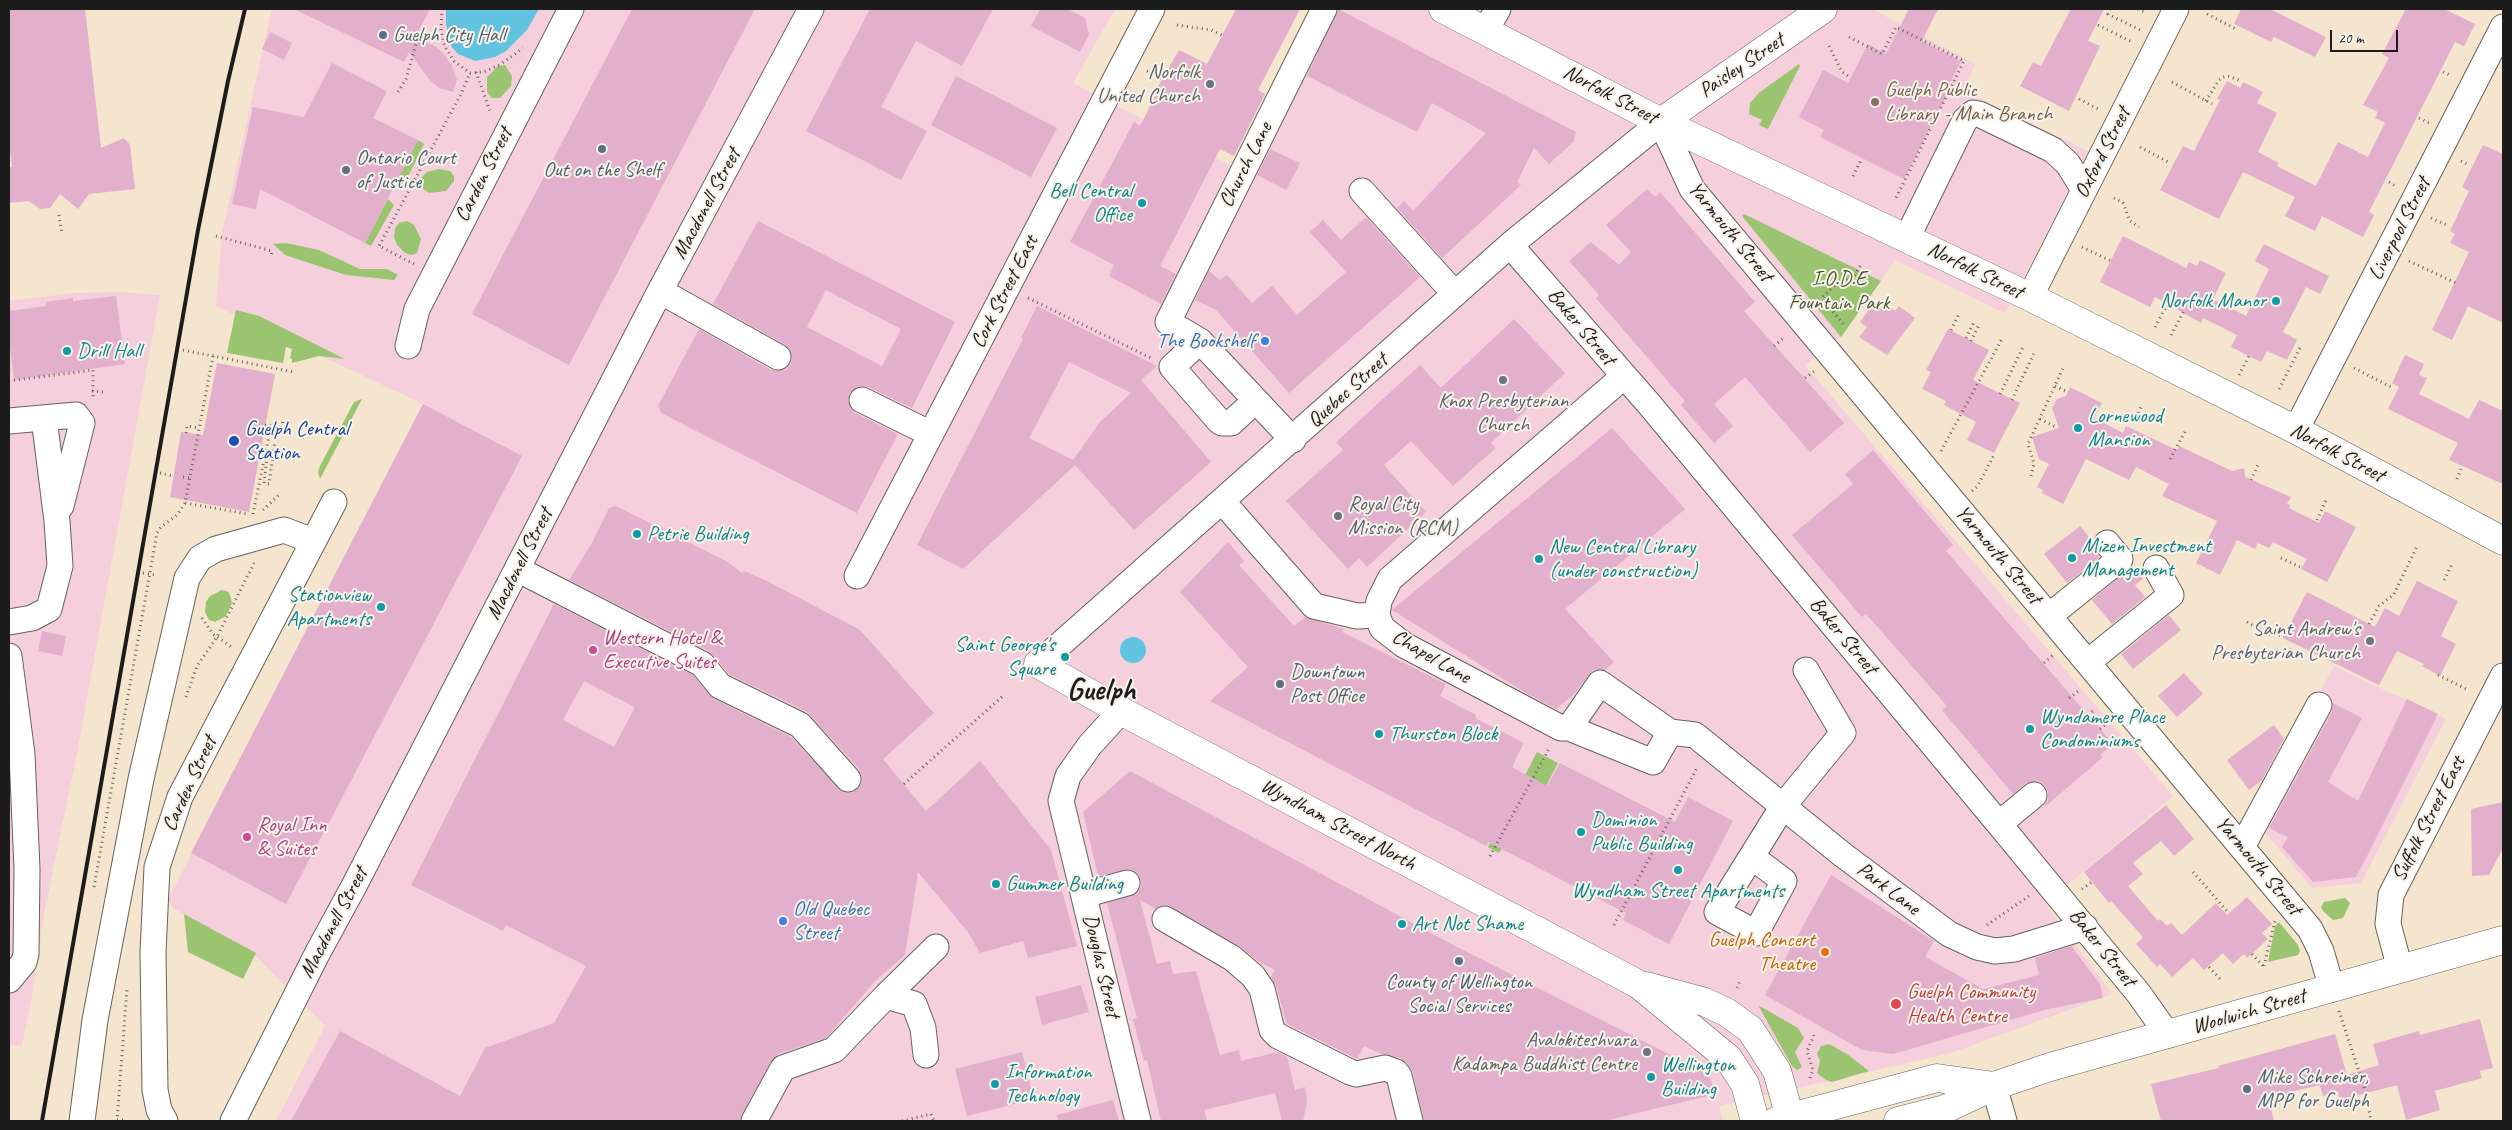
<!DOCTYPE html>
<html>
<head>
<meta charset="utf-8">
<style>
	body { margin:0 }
	#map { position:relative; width:2512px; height:1130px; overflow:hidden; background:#f5e4ce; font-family:Caveat,sans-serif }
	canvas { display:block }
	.frame { position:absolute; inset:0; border:10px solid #1c1c1c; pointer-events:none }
	.scale { position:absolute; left:2330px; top:30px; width:68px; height:22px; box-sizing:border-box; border:2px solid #1c1c1c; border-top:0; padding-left:6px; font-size:15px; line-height:18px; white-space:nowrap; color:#1c1c1c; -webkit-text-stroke:4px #f7f3e8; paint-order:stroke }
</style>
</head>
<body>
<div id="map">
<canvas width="2512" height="1130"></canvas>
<div class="frame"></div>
<div class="scale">20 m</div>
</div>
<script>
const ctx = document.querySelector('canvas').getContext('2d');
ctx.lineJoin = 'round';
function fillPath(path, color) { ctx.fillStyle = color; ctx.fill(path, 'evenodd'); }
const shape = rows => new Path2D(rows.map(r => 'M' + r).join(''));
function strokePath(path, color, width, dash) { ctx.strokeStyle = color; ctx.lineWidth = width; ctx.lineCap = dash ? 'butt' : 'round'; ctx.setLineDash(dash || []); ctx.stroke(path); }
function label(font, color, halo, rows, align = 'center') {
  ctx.font = font + ' Caveat,sans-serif'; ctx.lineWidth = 4; ctx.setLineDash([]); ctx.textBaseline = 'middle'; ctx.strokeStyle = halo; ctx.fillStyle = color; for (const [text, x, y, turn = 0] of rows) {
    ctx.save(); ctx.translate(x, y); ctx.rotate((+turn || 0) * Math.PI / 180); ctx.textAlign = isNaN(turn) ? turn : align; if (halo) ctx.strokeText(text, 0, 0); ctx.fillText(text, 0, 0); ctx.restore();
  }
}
fillPath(shape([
	[272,9,1115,9,1073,83,1251,176,1339,9,1872,9,1975,64,1964,91,2088,151,2005,313,1895,260,1841,337,1805,365,2173,796,2045,904,2112,994,1951,1053,1719,1106,1723,1121,276,1121,325,1026,255,955,173,908,168,900,423,404,216,306,222,233],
	[119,292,160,295,77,753,45,909,31,1001,22,1046,9,1045,9,301,74,293],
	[2334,666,2446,719,2361,883,2312,888,2252,817]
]), '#f5cfdb');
fillPath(shape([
	[1799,64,1800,66,1768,129,1759,125,1762,120,1749,114,1750,103,1760,92],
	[505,65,512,76,511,86,500,98,492,98,487,92,487,77,498,66],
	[418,140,424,144,403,187,398,189,394,187],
	[439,169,450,171,454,176,454,181,446,191,429,193,422,188,421,178,427,172],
	[388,199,394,205,371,246,365,243],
	[1744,214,1881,281,1841,337,1742,216],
	[407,221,414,225,421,239,417,253,412,255,405,253,397,245,394,237,395,228,399,223],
	[286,243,319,250,360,269,387,269,398,275,394,280,346,275,285,255,273,244],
	[236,310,259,316,345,359,319,356,292,363,292,359,290,358,292,349,286,347,283,363,227,353],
	[362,399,320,479,318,472,320,466,354,402],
	[222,590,229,592,232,603,226,616,215,622,209,620,205,612,206,602,210,596],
	[1537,752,1558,763,1513,849,1504,845,1499,853,1488,847],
	[2345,898,2350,903,2343,918,2333,920,2323,911,2321,907,2324,902],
	[184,914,256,953,243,979,188,952],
	[2279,922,2298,945,2300,951,2298,955,2268,962,2275,926],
	[1758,1005,1798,1028,1804,1038,1795,1052,1802,1067,1797,1070,1792,1066],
	[1829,1044,1847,1054,1869,1071,1832,1082,1826,1080,1817,1073,1820,1061,1817,1054,1821,1046]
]), '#9ac470');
fillPath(shape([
	[446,9,539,9,527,30,506,51,495,57,475,61,458,54,451,46,446,24],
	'1120 650a13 13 0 1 1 26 0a13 13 0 1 1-26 0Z'
]), '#62c3e0');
fillPath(shape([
	[9,9,85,9,101,148,124,138,130,145,135,189,89,194,78,209,60,194,50,208,40,209,29,201,9,203,9,167,12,167,9,141],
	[294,9,430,9,415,38,435,46,444,54,452,66,457,80,453,92,439,88,429,79,409,52,404,62],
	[632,9,755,9,569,365,472,314],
	[870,9,993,9,962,66,916,41,881,107,927,131,901,180,806,131],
	[1040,9,1067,9,1085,18,1089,35,1080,52,1031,26],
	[1236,9,1300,9,1258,90,1265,94,1234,156,1220,149,1160,266,1176,274,1161,304,1109,276,1114,265,1070,242,1134,122,1140,126,1158,91,1156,90,1179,50,1207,64],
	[1338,9,1576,132,1574,141,1549,164,1534,148,1517,182,1521,185,1442,258,1397,208,1404,201,1413,211,1486,133,1432,103,1417,132,1307,76],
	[1909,9,1938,9,1922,41,1961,61,1948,86,1951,87,1904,179,1820,137,1824,130,1799,117,1823,70,1848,83,1868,44,1886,54],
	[2071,9,2104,9,2088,41,2100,46,2069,111,2020,86,2033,62,2041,66],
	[2241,9,2270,9,2326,37,2315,57,2274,37,2271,42,2234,24],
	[2406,9,2444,9,2475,24,2464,46,2455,42,2369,212,2374,215,2363,237,2322,216,2315,231,2285,216,2295,197,2243,172,2219,219,2160,190,2183,146,2194,151,2220,100,2217,99,2227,81,2240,88,2243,82,2263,92,2257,103,2277,113,2258,152,2279,163,2277,166,2316,186,2338,142,2368,157,2385,123,2375,118,2378,112,2363,105,2389,58,2382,54],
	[270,32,292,43,284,60,262,49],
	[332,63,387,91,373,118,418,140,365,243,260,189,256,209,232,204,253,107,304,117],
	[956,76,1057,128,1031,177,931,125],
	[2483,145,2503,154,2503,323,2468,306,2452,340,2432,330,2469,252,2450,243,2455,234,2450,231,2469,191,2462,187],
	[1270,149,1300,163,1286,190,1257,175],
	[1647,189,1655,197,1660,192,1755,302,1744,311,1844,423,1810,452,1745,377,1714,404,1733,426,1714,443,1681,405,1685,401,1596,298,1599,295,1569,261,1591,242,1619,265,1631,252,1606,225],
	[1366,217,1420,277,1289,393,1216,310,1195,300,1209,271,1220,280,1227,275,1252,303,1272,286,1297,315,1346,272,1310,232,1323,220,1341,240],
	[758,221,955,322,912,408,868,387,861,386,849,393,848,401,855,413,898,434,857,513,661,413,658,406,699,329,771,370,785,370,791,364,792,356,785,345,713,304],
	[826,290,901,329,882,366,807,327],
	[2123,236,2186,268,2189,262,2197,266,2200,260,2226,273,2213,299,2246,316,2269,269,2255,261,2264,244,2329,276,2320,294,2306,287,2283,332,2297,340,2287,360,2267,351,2261,362,2231,347,2237,335,2203,318,2201,323,2155,297,2150,307,2100,282],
	[116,296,125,364,14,380,9,338,9,311,46,306,46,302,73,298,73,301],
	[1885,303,1895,311,1899,306,1915,318,1887,355,1859,337,1867,327,1860,322,1873,304,1881,309],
	[1037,306,1157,366,1141,380,1211,462,1134,530,1075,465,963,569,917,545,1023,339,1021,338],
	[1069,362,1131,393,1100,422,1073,460,1029,438],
	[1514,319,1565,373,1491,443,1496,448,1453,486,1411,441,1384,465,1426,512,1367,567,1359,558,1348,569,1286,501,1343,450,1336,442,1420,365,1441,388],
	[1948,329,1989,350,1973,380,2020,403,1994,453,1967,440,1976,422,1944,405,1946,401,1922,389,1931,372,1926,370],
	[2405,355,2424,364,2419,375,2427,378,2419,394,2469,419,2479,400,2503,411,2503,484,2449,460,2458,443,2388,409,2399,387,2392,383],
	[217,363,275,374,249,512,170,497,181,432,203,435],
	[2070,387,2102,403,2094,418,2123,433,2126,426,2177,450,2179,446,2228,469,2233,471,2244,468,2245,477,2291,497,2287,504,2290,505,2289,508,2319,523,2325,511,2356,527,2327,582,2301,569,2307,559,2273,542,2269,548,2258,543,2255,549,2237,540,2220,575,2196,563,2217,521,2162,496,2169,484,2136,467,2129,480,2086,459,2063,504,2042,493,2043,490,2037,487,2049,464,2039,459,2032,437,2059,428,2052,408,2057,399,2066,396],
	[423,404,522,456,286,904,191,853],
	[1612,428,1685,509,1565,609,1614,662,1605,670,1593,670,1575,693,1556,709,1526,693,1392,610],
	[1873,450,1953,545,1946,551,2113,744,2100,755,2103,757,2047,805,2044,806,2048,800,2048,792,2045,786,2039,781,2025,784,2013,794,1942,710,1947,706,1866,614,1862,617,1792,535,1853,484,1845,474],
	[616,506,728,562,743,574,744,571,767,581,860,630,934,713,883,759,926,811,980,761,1051,850,1077,946,1028,958,1023,941,980,953,968,932,918,872,905,955,876,980,826,1038,778,1054,771,1061,740,1121,291,1121,340,1031,460,1096,485,1048,554,1023,586,966,506,925,503,931,411,885,554,604,693,675,714,699,791,737,843,792,851,793,861,784,862,777,859,769,807,712,729,674,709,651,569,580,592,543,609,508],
	[584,681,635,707,614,747,563,720],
	[2080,526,2093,542,2100,557,2067,583,2044,554],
	[1228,542,1244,561,1239,565,1294,626,1305,617,1344,629,1342,632,1446,684,1440,696,1476,715,1475,718,1524,743,1512,767,1547,786,1560,763,1675,822,1688,797,1733,821,1669,944,1623,920,1626,913,1488,842,1486,846,1210,701,1248,667,1180,592],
	[2132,566,2143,579,2135,585,2145,597,2112,624,2092,600],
	[2417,581,2458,601,2441,636,2456,644,2440,676,2422,666,2424,664,2397,651,2379,685,2283,638,2307,592,2375,627,2385,608,2399,616],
	[2169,615,2181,630,2133,669,2121,654],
	[42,631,66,636,62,656,38,651],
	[2184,673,2203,694,2177,717,2158,696],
	[2407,699,2438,714,2366,858,2356,877,2313,882,2282,847,2288,837,2269,828,2332,712,2333,703,2362,718,2328,782,2358,801],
	[2274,725,2284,739,2262,780,2249,790,2227,760],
	[1130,771,1459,948,1708,1074,1713,1086,1708,1096,1604,1121,1424,1121,1413,1073,1407,1063,1401,1058,1381,1054,1364,1046,1357,1059,1287,1024,1276,986,1271,977,1275,970,1258,961,1239,946,1172,907,1165,905,1156,909,1140,900,1157,964,1170,961,1173,974,1196,971,1220,1055,1239,1050,1241,1061,1278,1052,1287,1057,1295,1090,1305,1087,1307,1101,1303,1121,1282,1121,1275,1093,1204,1110,1207,1121,1161,1121,1147,1060,1144,1061,1133,1019,1137,1018,1107,903,1137,893,1141,887,1141,880,1137,873,1130,869,1098,876,1083,812],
	[2503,802,2503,848,2489,875,2472,876,2471,809],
	[2166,805,2194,839,2174,856,2161,841,2133,863,2143,874,2128,886,2158,921,2160,919,2167,926,2171,923,2182,935,2216,903,2227,915,2247,897,2272,924,2262,933,2268,939,2247,958,2244,954,2233,964,2223,953,2204,970,2193,958,2172,977,2160,964,2157,967,2136,944,2143,937,2142,936,2111,901,2109,903,2084,872],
	[1831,875,1934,941,1925,957,1983,989,2039,975,2035,958,2071,946,2100,984,2103,998,2048,1009,1893,1054,1862,1050,1765,995],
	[1081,985,1089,1012,1042,1025,1035,997],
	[2480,1019,2493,1068,2480,1071,2482,1078,2435,1091,2440,1110,2406,1120,2397,1085,2340,1100,2338,1091,2323,1096,2320,1085,2268,1097,2274,1121,2161,1121,2151,1084,2219,1068,2218,1066,2335,1034,2347,1075,2379,1065,2373,1044,2419,1031,2420,1035],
	[1022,1052,1034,1099,967,1116,955,1069],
	[1113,1100,1119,1121,1058,1121,1057,1115]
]), '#e2afcc');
const minor = shape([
	[1486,29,1498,9],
	[1362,191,1455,294],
	[1907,238,1965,120,1973,113,1979,114,2053,150,2068,164,2084,190],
	[1510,245,1649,404,1999,824,2139,994,2168,1035],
	[660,291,778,357],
	[2030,297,2176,9],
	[1200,341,1172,367,1219,421,1222,423,1231,423,1255,401],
	[408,346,417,309,571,9],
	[862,400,931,434],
	[9,421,76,415,82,423,61,506],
	[2296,430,2503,27],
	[1293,440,1200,341,1168,322,1324,9],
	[1222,501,1314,606,1357,616,1377,615],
	[517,569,702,664,720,686,800,725,848,779],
	[857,576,1152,9],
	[2049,616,2120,559,2107,543],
	[9,622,32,618,49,609,60,566,57,521,44,418],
	[9,656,22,754,27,869,26,954,24,962,9,980],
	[2088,662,2171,595,2156,568],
	[1038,664,1510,245,1661,122,1692,189,2310,929,2321,951,2332,989],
	[1121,711,1090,745,1068,776,1061,801,1138,1121],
	[1569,728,1600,683,1670,732,1653,762,1569,728,1561,728,1404,645,1382,628,1377,615,1379,601,1390,579,1623,377],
	[1670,732,1695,735,1843,855,1949,934,1977,947,1995,951,2014,949,2085,927],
	[1999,824,2034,795],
	[2242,847,2319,705],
	[1752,857,1784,881,1756,933,1717,912,1783,806,1843,733,1806,670],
	[1084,895,1127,883],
	[1165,919,1232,958,1253,976,1262,989,1272,1030,1278,1036,1350,1072,1356,1074,1385,1068,1396,1072,1399,1076,1410,1121],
	[2400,969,2388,924,2391,895,2503,676],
	[886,996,936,947],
	[1994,1086,2004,1121],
	[82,1121,95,1020,141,779,187,578,200,558,216,549,284,530,313,541],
	[165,1121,159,1110,155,1090,153,952,157,867,180,797,334,502],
	[233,1121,317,954,354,886,660,291,811,9],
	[754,1121,783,1068,834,1050,886,996,914,1004,923,1028,926,1055]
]);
const major = shape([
	[1443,9,1661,122,2030,297,2296,430,2503,541],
	[1661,122,1823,9],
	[1038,664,1121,711,1638,984,1728,1058,1745,1084,1755,1121],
	[1646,986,1705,1002,1726,1012,1750,1029,1777,1071,1791,1121],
	[1776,1121,1937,1078,1994,1086],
	[1898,1121,1945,1109,1994,1086,2050,1067,2503,940]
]);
strokePath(minor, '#68625a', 27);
strokePath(major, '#68625a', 29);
strokePath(shape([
	[442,9,441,31,445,47,454,61,470,73,484,72,501,64,523,48],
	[2110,9,2108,14,2140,30],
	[2138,9,2146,13],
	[2207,14,2238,30],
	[1177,25,1211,30,1222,35],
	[2098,25,2132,42],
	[1849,37,1882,54,1896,27,1964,61,1896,198],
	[1829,46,1842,72,1851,78],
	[1147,71,1162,79],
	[476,72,491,114],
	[2443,72,2452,76],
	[2172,82,2212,104],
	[398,92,406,79,416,44,441,31],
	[2079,99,2098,109],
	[2206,101,2219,80,2223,77,2228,76,2241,81],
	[2419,118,2429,123],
	[2140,147,2170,163],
	[2461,161,2469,165],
	[1853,176,1862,158],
	[2389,182,2397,187],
	[2114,198,2123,203,2130,221,2139,227],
	[59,215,62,234],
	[2431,218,2449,226],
	[216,236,272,251,271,258],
	[2082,247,2111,261],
	[2409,261,2458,284],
	[414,264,379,246,461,94,470,73],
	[1028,298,1151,358],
	[1843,324,1822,298,1840,280,1853,278,1861,265],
	[2155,327,2168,303],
	[1951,330,1959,314],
	[2171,335,2185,309],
	[1966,338,1974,322],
	[1971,341,1979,325],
	[1774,346,1785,337],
	[183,350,293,372],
	[213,356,185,503,248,514],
	[2354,368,2393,388],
	[2239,375,2249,356],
	[1805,378,1815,371],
	[9,381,93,370,93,399],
	[2055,386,2068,392],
	[2279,389,2300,348],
	[92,391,103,392],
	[2000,394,2023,347],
	[2012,400,2034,353],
	[2040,419,2056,427],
	[2134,422,2141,407],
	[265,425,277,427,269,484,264,483,268,449],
	[282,428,283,420],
	[186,433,187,426,199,428],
	[1941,451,2003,337],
	[2170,459,2186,430],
	[160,473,173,476],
	[2031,476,2034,464,2028,444,2063,368],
	[183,477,189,478],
	[2457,479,2461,469],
	[2251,480,2258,465],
	[1972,491,1977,487,1994,455],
	[263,510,281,493],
	[253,514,271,426],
	[2317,520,2326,500],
	[2281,558,2300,567],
	[143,573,155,575],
	[2444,580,2452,564],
	[202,618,213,634,233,648],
	[2247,622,2268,634,2284,636],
	[2369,624,2379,606,2394,594,2417,546],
	[2044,663,2053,655],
	[2438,675,2466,689],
	[186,697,197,666,217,637,254,563],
	[2069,698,2081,689],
	[2088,715,2095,709],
	[2100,729,2107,723],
	[904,784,1004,695],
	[1490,856,1550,747],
	[2193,872,2227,911,2225,913],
	[94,887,157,533,161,527,177,515,185,503],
	[2082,889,2092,882],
	[1614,925,1698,766],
	[1987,925,2029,896],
	[2252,954,2263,966],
	[2264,966,2275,921],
	[2209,967,2220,979],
	[1737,988,1741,979],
	[2339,1011,2366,1093,2371,1121],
	[1810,1078,1813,1070,1807,1051,1814,1035],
	[117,1120,127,1120],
	[117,1121,127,989],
	[902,1121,931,1114,934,1121]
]), '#68625a', 3, [1, 4]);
strokePath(minor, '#fff', 25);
strokePath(major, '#fff', 28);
strokePath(shape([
	[42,1121,198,230,228,81,245,9]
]), '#1c1c1c', 4);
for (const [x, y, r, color] of [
	[383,35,5,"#5c6f8a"],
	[1210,84,5,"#6b7280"],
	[1875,102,5,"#8d6e63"],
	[602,149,5,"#5c6f8a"],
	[346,170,5,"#5c6f8a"],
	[1142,203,5,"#0f9aa8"],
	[2276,301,5,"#0f9aa8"],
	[1265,341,5,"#3f7fe0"],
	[67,351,5,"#0f9aa8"],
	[1503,380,5,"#6b7280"],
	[2078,428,5,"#0f9aa8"],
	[234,441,6,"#1a4fb4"],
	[1338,516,5,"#6b7280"],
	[637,534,5,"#0f9aa8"],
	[2072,558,5,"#0f9aa8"],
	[1539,559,5,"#0f9aa8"],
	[381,607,5,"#0f9aa8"],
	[2370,641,5,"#6b7280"],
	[593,650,5,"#d1479c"],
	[1065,657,5,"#0f9aa8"],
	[1280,684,5,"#5c6f8a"],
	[2030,729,5,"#0f9aa8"],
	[1379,734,5,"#0f9aa8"],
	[1581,832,5,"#0f9aa8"],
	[247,837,5,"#d1479c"],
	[1678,870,5,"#0f9aa8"],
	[996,884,5,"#0f9aa8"],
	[783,921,5,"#3f7fe0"],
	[1402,924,5,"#0f9aa8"],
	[1825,952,5,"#e8710a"],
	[1459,961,5,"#5c6f8a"],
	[1896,1004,6,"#e0444e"],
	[1647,1052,5,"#6b7280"],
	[1651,1077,5,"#0f9aa8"],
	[995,1084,5,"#0f9aa8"],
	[2247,1089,5,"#5c6f8a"]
]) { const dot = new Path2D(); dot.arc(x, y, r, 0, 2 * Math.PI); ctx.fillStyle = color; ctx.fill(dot); strokePath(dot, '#f7f3e8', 2); }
label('21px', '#4e5e75', '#f7f3e8', [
	["Guelph City Hall",393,35],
	["Ontario Court",356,158],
	["of Justice",356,182],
	["Out on the Shelf",602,170,"center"],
	["Downtown",1290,672],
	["Post Office",1290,696],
	["County of Wellington",1459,982,"center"],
	["Social Services",1459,1006,"center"],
	["Mike Schreiner,",2257,1077],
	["MPP for Guelph",2257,1101]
], 'left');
label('21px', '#1c1c1c', '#f7f3e8', [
	["Paisley Street",1742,66,-34],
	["Norfolk Street",1610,95,28],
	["Oxford Street",2103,153,-63],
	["Church Lane",1246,165,-63],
	["Carden Street",484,175,-63],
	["Macdonell Street",707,204,-62],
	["Liverpool Street",2400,229,-63],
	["Yarmouth Street",1730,232,51],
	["Norfolk Street",1975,271,26],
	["Cork Street East",1005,292,-63],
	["Baker Street",1581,327,50],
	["Quebec Street",1348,391,-42],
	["Norfolk Street",2337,453,28],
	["Yarmouth Street",1998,555,50],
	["Macdonell Street",520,564,-63],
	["Baker Street",1843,636,50],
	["Chapel Lane",1431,657,30],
	["Carden Street",190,784,-65],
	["Suffolk Street East",2429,819,-63],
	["Wyndham Street North",1338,825,28],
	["Yarmouth Street",2258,866,50],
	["Park Lane",1888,889,37],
	["Macdonell Street",334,923,-62],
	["Baker Street",2102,948,51],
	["Douglas Street",1101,966,77],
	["Woolwich Street",2249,1012,-16]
]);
label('21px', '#5b616d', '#f7f3e8', [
	["Norfolk",1200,72],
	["United Church",1200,96],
	["Knox Presbyterian",1503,401,"center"],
	["Church",1503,425,"center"],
	["Royal City",1348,504,"left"],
	["Mission (RCM)",1348,528,"left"],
	["Saint Andrew's",2360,629],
	["Presbyterian Church",2360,653],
	["Avalokiteshvara",1637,1040],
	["Kadampa Buddhist Centre",1637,1064]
], 'right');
label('21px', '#785e54', '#f7f3e8', [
	["Guelph Public",1885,90],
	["Library - Main Branch",1885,114]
], 'left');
label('21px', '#0d838f', '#f7f3e8', [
	["Bell Central",1132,191,"right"],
	["Office",1132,215,"right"],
	["Norfolk Manor",2266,301,"right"],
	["Drill Hall",77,351],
	["Lornewood",2088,416],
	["Mansion",2088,440],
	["Petrie Building",647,534],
	["Mizen Investment",2082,546],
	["Management",2082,570],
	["New Central Library",1549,547],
	["(under construction)",1549,571],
	["Stationview",371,595,"right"],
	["Apartments",371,619,"right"],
	["Saint George's",1055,645,"right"],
	["Square",1055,669,"right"],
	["Wyndamere Place",2040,717],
	["Condominiums",2040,741],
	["Thurston Block",1389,734],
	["Dominion",1591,820],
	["Public Building",1591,844],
	["Gummer Building",1006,884],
	["Wyndham Street Apartments",1678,891,"center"],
	["Art Not Shame",1412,924],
	["Wellington",1661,1065],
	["Building",1661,1089],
	["Information",1005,1072],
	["Technology",1005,1096]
], 'left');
label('21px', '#485739', '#f7f3e8', [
	["I.O.D.E",1839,279],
	["Fountain Park",1839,303]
]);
label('21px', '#366cbe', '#f7f3e8', [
	["The Bookshelf",1255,341],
	["Old Quebec",793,909,"left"],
	["Street",793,933,"left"]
], 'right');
label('21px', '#164399', '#f7f3e8', [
	["Guelph Central",245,429],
	["Station",245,453]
], 'left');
label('21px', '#b23c85', '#f7f3e8', [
	["Western Hotel &",603,638],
	["Executive Suites",603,662],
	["Royal Inn",257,825],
	["& Suites",257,849]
], 'left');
label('21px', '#c56008', '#f7f3e8', [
	["Guelph Concert",1815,940],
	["Theatre",1815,964]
], 'right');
label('21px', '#be3a42', '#f7f3e8', [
	["Guelph Community",1907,992],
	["Health Centre",1907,1016]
], 'left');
label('bold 31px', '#1c1c1c', '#f7f3e8', [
	["Guelph",1101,691]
]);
</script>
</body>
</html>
